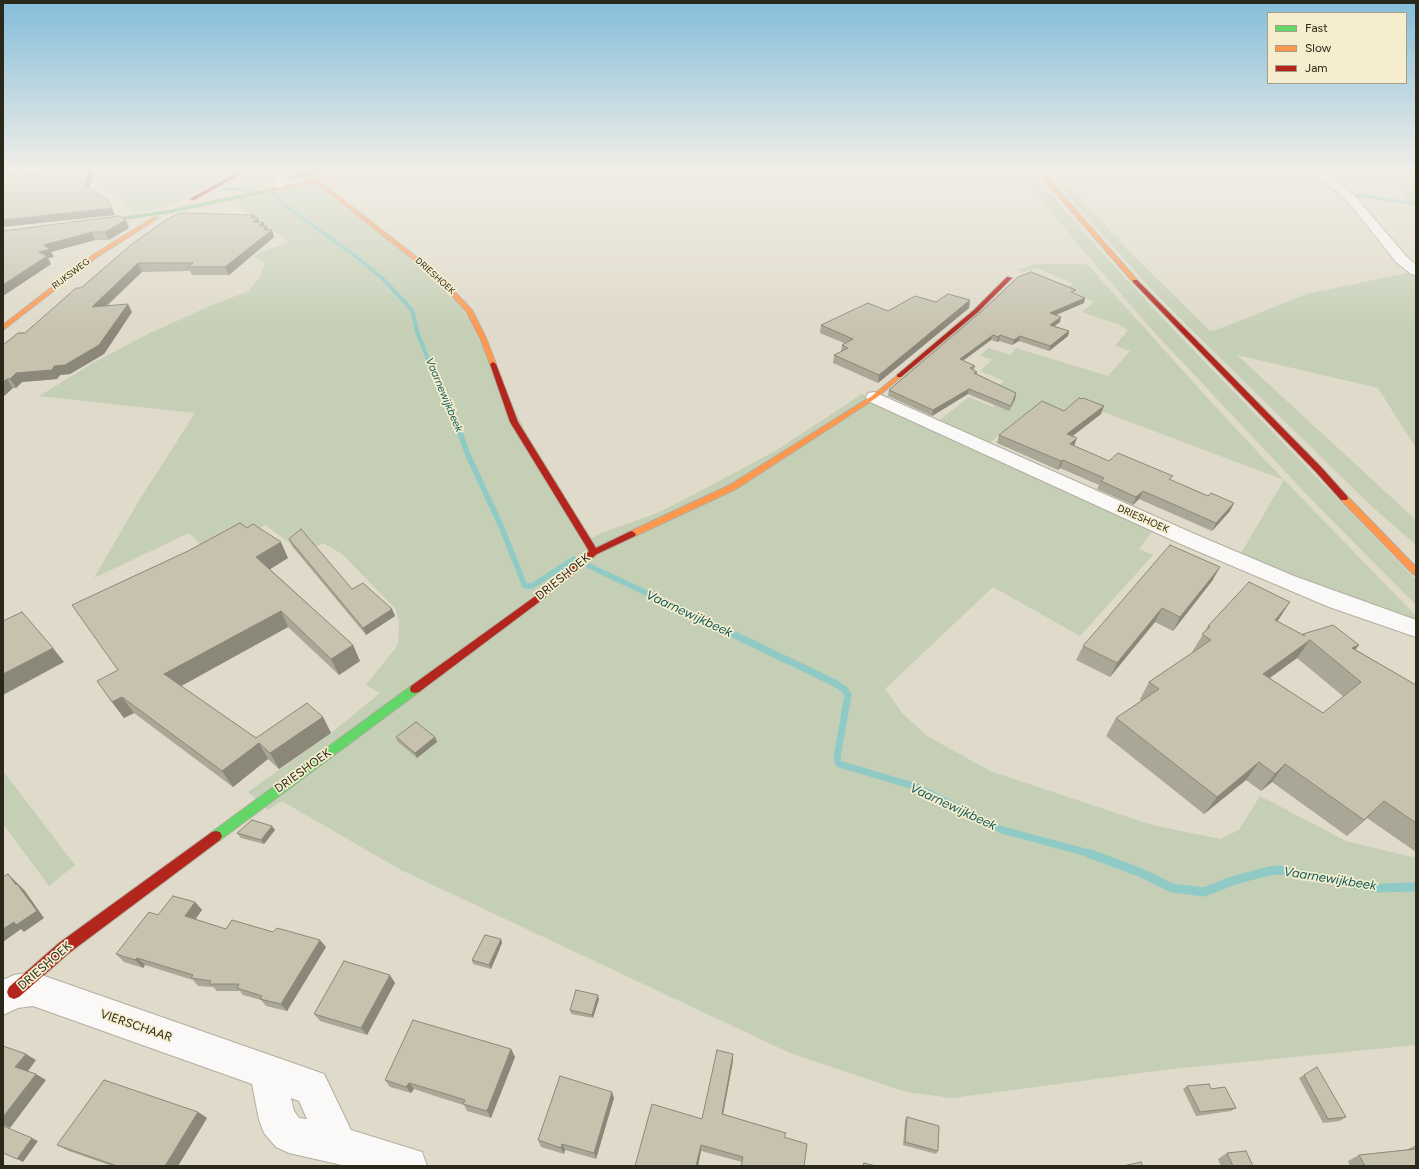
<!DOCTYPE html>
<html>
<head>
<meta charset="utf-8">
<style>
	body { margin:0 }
	#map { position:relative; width:1419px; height:1169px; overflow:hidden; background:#dfdac9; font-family:Figtree,sans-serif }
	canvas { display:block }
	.frame { position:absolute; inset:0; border:4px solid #2a271b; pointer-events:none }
	.legend { position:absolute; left:1267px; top:12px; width:140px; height:72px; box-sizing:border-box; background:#f5edcd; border:1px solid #a49e86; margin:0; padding:5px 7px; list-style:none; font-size:12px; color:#2a271b }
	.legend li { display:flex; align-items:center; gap:8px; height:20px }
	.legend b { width:20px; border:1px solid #a49e86 }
</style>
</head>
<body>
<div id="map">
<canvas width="1419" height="1169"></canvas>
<div class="frame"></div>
<ul class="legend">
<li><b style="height:5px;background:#63d668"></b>Fast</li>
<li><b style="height:5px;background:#ff974d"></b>Slow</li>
<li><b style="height:5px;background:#b3261e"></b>Jam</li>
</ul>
</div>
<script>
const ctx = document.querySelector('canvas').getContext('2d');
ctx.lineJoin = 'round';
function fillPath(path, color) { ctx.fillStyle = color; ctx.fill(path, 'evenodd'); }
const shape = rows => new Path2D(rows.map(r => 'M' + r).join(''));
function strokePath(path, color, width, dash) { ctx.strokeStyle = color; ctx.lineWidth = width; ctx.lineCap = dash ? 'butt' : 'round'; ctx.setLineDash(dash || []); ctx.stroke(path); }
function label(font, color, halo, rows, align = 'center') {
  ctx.font = font + ' Figtree,sans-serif'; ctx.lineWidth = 3.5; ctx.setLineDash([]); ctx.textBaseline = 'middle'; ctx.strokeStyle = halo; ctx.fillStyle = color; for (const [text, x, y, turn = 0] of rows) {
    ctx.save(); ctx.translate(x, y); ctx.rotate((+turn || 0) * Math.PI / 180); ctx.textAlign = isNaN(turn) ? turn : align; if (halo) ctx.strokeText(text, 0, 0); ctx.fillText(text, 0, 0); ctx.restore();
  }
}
fillPath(shape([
	[142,168,241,168,164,209,133,212,97,180,110,176,115,178,137,176],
	[1016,168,1031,168,1032,170,1030,173,1044,191,1051,194,1105,256,1170,326,1416,580,1416,605,1310,498,1155,333,1074,240],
	[1042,168,1054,168,1128,250,1209,330,1214,331,1306,294,1412,272,1416,274,1416,448,1378,388,1237,355,1416,520,1416,545,1368,503,1202,340,1153,291],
	[1077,168,1236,168,1232,175,1231,188],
	[1287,168,1306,168,1332,184,1310,182,1307,178,1287,171],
	[1390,168,1416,170,1416,203,1405,201],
	[314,184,395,245,457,302,467,316,582,543,602,533,657,513,697,493,777,450,862,394,1155,528,1139,549,1153,555,1080,636,993,587,885,689,902,713,927,736,990,771,1152,825,1220,839,1239,830,1260,796,1346,841,1416,858,1416,1045,1172,1069,952,1098,906,1092,790,1053,401,870,282,801,268,810,248,792,331,733,380,693,366,685,398,645,399,622,395,608,342,554,323,543,305,554,265,525,211,555,189,533,94,578,140,499,195,413,39,396,93,363,150,333,212,305,249,291,261,275,265,262,253,257,261,252,289,242,230,201],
	[1035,264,1087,264,1211,402,1284,480,1416,616,1416,623,1240,555,1284,480,1077,402,1049,426,1023,415,987,445,937,422,969,397,993,407,1009,398,993,391,1004,381,980,371,992,360,980,355,989,348,1011,355,1016,348,1108,376,1130,351,1115,346,1128,330,1118,324,1081,312,1094,302,1065,288,1074,284,1036,268,1024,272,1017,270],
	[3,771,75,865,49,886,3,824]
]), '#c5cfb5');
fillPath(shape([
	[123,168,142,168,138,176,115,178,110,176]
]), '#8fcac6');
strokePath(shape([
	[1298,169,1313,174,1326,182,1338,193],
	[201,187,197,186,207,168],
	[223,189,252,190],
	[273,192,280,202,362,261,384,280],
	[1357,195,1416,204]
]), '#8fcac6', 3);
strokePath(shape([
	[383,279,412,310,416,327],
	[416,329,443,397,456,423]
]), '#8fcac6', 4);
strokePath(shape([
	[456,422,468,455,501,526,525,586,532,586,574,559],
	[589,566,683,610]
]), '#8fcac6', 5.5);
strokePath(shape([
	[680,609,835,683,845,690,848,695,837,758,839,764,917,787,1002,830,1092,854]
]), '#8fcac6', 7);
strokePath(shape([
	[1088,853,1139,872,1172,888,1204,892,1235,880,1269,871,1280,870,1376,888,1416,887]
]), '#8fcac6', 9);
const street = shape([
	[288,168,299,168,286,182,285,185,286,187,285,189,277,189,274,185,277,179,288,168],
	[1304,168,1317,168,1337,181,1354,195,1406,256,1416,265,1416,275,1411,274,1396,262,1346,199,1329,185,1304,168],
	[874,392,1197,535,1294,576,1416,620,1416,637,1329,607,1183,545,868,401,866,397,868,393,874,392],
	[33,972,324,1074,351,1130,422,1152,427,1166,346,1166,289,1153,276,1147,264,1133,259,1120,252,1084,33,1006,18,1008,3,1015,3,980,14,975,33,972],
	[291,1098,299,1101,307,1119,299,1118,294,1111,291,1098]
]);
const fast = shape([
	[270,189,272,191,167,213,94,223,92,222,167,211,270,189],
	[415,685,419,686,420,689,419,692,220,840,216,841,212,840,210,836,212,832,411,686,415,685]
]);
const slow = shape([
	[366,168,376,168,319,181,437,273,472,310,486,338,496,364,495,365,490,364,480,338,466,311,433,275,315,182,270,191,268,190,366,168],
	[1034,168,1039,168,1137,280,1137,282,1133,282,1034,168],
	[154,217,158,218,97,257,3,330,3,325,93,255,154,217],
	[899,374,902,376,901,377,876,398,736,489,635,536,632,537,628,534,629,532,730,485,872,396,899,374],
	[1341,496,1347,496,1416,567,1416,575,1413,574,1341,500,1340,498,1341,496]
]);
const jam = shape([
	[245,168,251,168,194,200,190,199,245,168],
	[1007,277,1012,278,978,312,901,377,897,377,897,375,974,310,1007,277],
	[1133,280,1137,280,1321,467,1347,496,1348,498,1347,500,1341,500,1315,471,1133,282,1133,280],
	[493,362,496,364,518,422,596,548,629,532,632,531,636,534,635,536,597,554,543,599,419,692,415,693,411,692,410,689,411,686,537,595,589,551,510,422,490,364,493,362],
	[216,831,220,832,222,836,220,840,69,953,19,997,14,999,9,997,7,992,9,987,59,943,212,832,216,831]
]);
strokePath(street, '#b2aea0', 2);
strokePath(fast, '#b2aea0', 2);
strokePath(slow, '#b2aea0', 2);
strokePath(jam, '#b2aea0', 2);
fillPath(street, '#faf9f7');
fillPath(fast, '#63d668');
fillPath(slow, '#ff974d');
fillPath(jam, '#b3261e');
fillPath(shape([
	[1239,168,1271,168,1270,172],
	[254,215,255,218,259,222,263,222,265,226,269,230,272,230,274,237,229,275,192,275,190,271,142,272,107,306,132,312,104,354,70,374,60,375,57,379,22,382,16,388,13,388,4,396,3,396,3,345,25,333,81,288,132,244],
	[126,220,129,228,109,240,95,240,51,252,54,257,48,258,51,264,3,296,3,231],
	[1074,294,1084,303,1056,315,1060,322,1054,326,1069,331,1068,336,1049,351,1019,341,1012,345,999,341,997,342,991,340,963,361,975,366,974,370,977,372,977,374,1016,393,1015,399,1009,411,968,394,932,416,888,396,889,390,983,310],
	[970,300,969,308,878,383,833,363,834,355,841,352,842,345,844,343,820,333,821,325,936,302],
	[1101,414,1072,436,1074,446,1109,461,1171,480,1208,496,1234,503,1230,511,1212,531,1139,499,1133,505,1097,489,1099,485,1060,468,1058,470,997,443,999,435],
	[247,528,288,558,270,569,353,645,360,661,339,675,288,627,181,686,256,738,323,717,331,733,279,769,268,759,233,787,134,713,124,718,112,702,118,670],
	[289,539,352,589,392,609,395,616,366,635,292,546],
	[1220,567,1212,581,1173,631,1155,622,1110,677,1076,660,1083,646],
	[1279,619,1277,621,1303,635,1359,645,1355,649,1416,685,1416,852,1367,818,1347,836,1272,782,1261,791,1246,780,1204,814,1106,736,1116,718,1141,701,1140,699,1149,682,1193,653,1192,652,1208,626],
	[1297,658,1344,697,1323,713,1269,678],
	[396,737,435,737,437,742,417,758,398,742],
	[275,830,264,844,241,838,237,833],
	[195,902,202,910,195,919,226,929,326,947,287,1011,266,1006,261,1000,243,995,240,991,217,991,213,987,198,986,193,980,145,965,143,968,124,962,116,954,158,915],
	[501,939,502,943,491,969,473,964,472,960],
	[395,983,367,1035,320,1021,314,1014],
	[599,999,593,1018,571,1014,570,1010],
	[511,1049,515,1057,491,1118,467,1111,464,1105,441,1098,414,1089,411,1093,390,1087,385,1080],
	[733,1061,723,1114,786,1133,742,1162,701,1151,698,1166,635,1166,702,1119],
	[1304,1075,1346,1117,1340,1121,1323,1123,1299,1078],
	[1187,1086,1211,1089,1236,1108,1231,1111,1196,1116,1183,1089],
	[614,1098,596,1159,565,1150,564,1154,541,1147,538,1140],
	[198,1112,207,1118,178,1166,112,1166,69,1151,57,1145],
	[907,1117,938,1151,936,1154,903,1145,905,1120],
	[1416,1145,1416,1166,1350,1166,1348,1161,1359,1155,1406,1150],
	[1227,1153,1253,1166,1221,1166,1218,1159]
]), '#aaa796');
fillPath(shape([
	[90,168,95,168,88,193,85,186],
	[331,168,348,168,289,180,288,177],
	[112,208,115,215,3,227,3,220],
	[254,215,256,220,258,218,260,225,263,222,265,228,267,226,269,232,272,230,274,237,229,275,225,267,256,230,250,218],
	[126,220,129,228,109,240,105,232],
	[92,232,95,240,51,252,54,257,48,258,51,264,3,296,3,285,39,252,44,245],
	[138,263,142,272,96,315,92,307],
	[1085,298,1084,303,1049,318,1050,313],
	[970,300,969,308,878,383,879,375],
	[128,304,132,312,104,354,70,374,60,375,57,379,22,382,16,388,10,379,16,373,54,366],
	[1061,317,1060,322,1049,330,1050,325],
	[1069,331,1068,336,1049,351,1050,346],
	[993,335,991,340,958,364,960,359],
	[1000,335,999,341,997,342,998,337],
	[1020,336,1019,341,1012,345,1014,340],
	[7,379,13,388,4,396,3,394,3,382],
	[969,389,968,394,932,416,933,410],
	[1016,393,1015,399,1009,411,1011,406],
	[1104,406,1101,414,1065,442,1067,434],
	[1077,438,1074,446,1070,444],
	[1063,460,1060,468,1058,470,1061,461],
	[1143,491,1139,499,1133,505,1136,497],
	[1234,503,1230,511,1212,531,1216,523],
	[281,542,288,558,264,573,256,557],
	[1220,567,1212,581,1173,631,1180,617],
	[1290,602,1279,619,1263,638,1275,620],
	[1162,608,1155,622,1110,677,1117,663],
	[392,609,395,616,366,635,363,628],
	[281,611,288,627,174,690,164,674],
	[1310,640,1297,658,1251,692,1263,674],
	[353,645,360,661,339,675,331,659],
	[1359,645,1345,663,1352,648],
	[53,648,64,662,3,695,3,674],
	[122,697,134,713,124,718,112,702],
	[323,717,331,733,279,769,270,753],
	[435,737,437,742,417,758,415,753],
	[259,743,268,759,233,787,222,771],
	[1259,762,1246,780,1204,814,1217,797],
	[1285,764,1272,782,1261,791,1275,774],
	[1384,801,1367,818,1347,836,1364,820],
	[272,826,275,830,264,844,261,840],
	[8,874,25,891,44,918,24,932,21,929,3,942,3,929,16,885],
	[195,902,202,910,192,924,185,916],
	[501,939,502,943,491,969,489,965],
	[320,940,326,947,287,1011,281,1004],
	[137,958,145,965,143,968,135,960],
	[390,975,395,983,367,1035,361,1028],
	[598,995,599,999,593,1018,592,1015],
	[511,1049,515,1057,491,1118,487,1111],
	[26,1054,36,1060,26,1074,15,1067],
	[733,1054,733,1061,722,1120,722,1114],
	[36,1074,46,1080,10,1128,3,1125,3,1117],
	[409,1083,414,1089,411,1093,406,1087],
	[612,1092,614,1098,596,1159,594,1153],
	[198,1112,207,1118,178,1166,165,1166],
	[32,1138,38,1141,23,1162,17,1159],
	[562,1144,565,1150,564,1154,561,1148],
	[701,1145,701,1151,698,1166,696,1166]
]), '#8b887a');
const building = shape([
	[63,168,90,168,85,186,108,200,112,208,3,220,3,174,12,173,9,176,62,171,63,168],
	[296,168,331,168,288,177,296,168],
	[180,213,254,215,250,218,258,218,253,222,263,222,259,226,267,226,263,229,272,230,225,267,188,267,193,263,138,263,92,307,128,304,99,345,65,365,54,366,52,370,16,373,10,379,7,379,3,382,3,345,18,333,25,333,76,288,81,288,132,244,166,220,180,213],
	[119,216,126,220,105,232,92,232,44,245,50,249,39,252,47,256,3,285,3,231,119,216],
	[1031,272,1076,290,1071,292,1085,298,1050,313,1061,317,1050,325,1069,331,1050,346,1020,336,1014,340,1000,335,998,337,993,335,960,359,975,366,970,368,977,372,974,373,1016,393,1011,406,969,389,933,410,889,390,983,310,1018,277,1031,272],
	[948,294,970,300,879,375,834,355,848,348,842,345,853,339,821,325,868,303,888,311,915,296,936,302,948,294],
	[1079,398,1082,399,1083,398,1104,406,1067,434,1077,438,1070,444,1109,461,1118,453,1173,476,1169,479,1208,496,1211,493,1234,503,1216,523,1143,491,1136,497,1101,481,1104,478,1063,460,1061,461,999,435,1042,401,1064,411,1079,398],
	[240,523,247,528,253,524,281,542,256,557,353,645,331,659,281,611,164,674,256,738,307,703,323,717,270,753,259,743,222,771,122,697,112,702,97,681,118,670,72,605,188,551,240,523],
	[301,529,352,589,363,583,392,609,363,628,289,539,301,529],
	[1170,545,1220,567,1180,617,1162,608,1117,663,1083,646,1170,545],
	[1249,582,1290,602,1275,620,1305,636,1303,634,1333,625,1359,645,1352,648,1416,685,1416,823,1384,801,1364,820,1285,764,1275,774,1259,762,1217,797,1116,718,1159,689,1149,682,1211,640,1202,634,1210,627,1208,626,1249,582],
	[1310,640,1361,682,1323,713,1263,674,1310,640],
	[22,612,53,648,3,674,3,621,22,612],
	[416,722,435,737,415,753,396,737,416,722],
	[252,820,272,826,261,840,237,833,252,820],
	[8,874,16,885,17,884,37,911,16,925,14,922,3,929,3,877,8,874],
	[173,896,195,902,185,916,226,929,232,920,273,932,277,928,320,940,281,1004,260,999,262,996,237,988,239,984,209,984,211,981,191,978,193,975,137,958,135,960,116,954,149,912,158,915,173,896],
	[485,935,501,939,489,965,472,960,485,935],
	[344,961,390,975,361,1028,314,1014,344,961],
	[576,990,598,995,592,1015,570,1010,576,990],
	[413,1020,511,1049,487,1111,463,1104,465,1100,436,1091,409,1083,406,1087,385,1080,413,1020],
	[3,1046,26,1054,15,1067,36,1074,3,1117,3,1046],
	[717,1050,733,1054,722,1114,786,1133,784,1137,807,1144,804,1166,741,1166,743,1157,701,1145,696,1166,635,1166,652,1104,702,1119,717,1050],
	[1317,1067,1346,1117,1328,1119,1304,1075,1317,1067],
	[560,1076,612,1092,594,1153,562,1144,561,1148,538,1140,560,1076],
	[104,1080,198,1112,165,1166,117,1166,57,1145,104,1080],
	[1209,1084,1211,1089,1225,1087,1236,1108,1200,1112,1187,1086,1209,1084],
	[907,1117,939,1126,938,1151,905,1142,907,1117],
	[3,1126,32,1138,17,1159,3,1153,3,1126],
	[1416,1149,1416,1166,1365,1166,1359,1155,1416,1149],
	[1246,1151,1253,1166,1233,1166,1227,1153,1246,1151],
	[1141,1162,1143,1166,1123,1166,1141,1162],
	[864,1163,876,1166,863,1166,864,1163]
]);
fillPath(building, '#c6c2ae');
strokePath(building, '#8b887a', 1);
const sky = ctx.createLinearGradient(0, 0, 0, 332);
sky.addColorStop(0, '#84bdda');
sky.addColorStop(0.51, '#f1eee7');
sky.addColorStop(1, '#f1eee700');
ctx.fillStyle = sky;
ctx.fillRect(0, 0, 1419, 332);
label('9px', '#2a271b', '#f5edcd', [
	["RIJKSWEG",71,274,-37],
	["DRIESHOEK",435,276,42]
]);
label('10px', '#2a271b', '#f5edcd', [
	["DRIESHOEK",1143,519,24]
]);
label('italic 11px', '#105b5c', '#f5edcd', [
	["Vaarnewijkbeek",444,395,67]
]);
label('12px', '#2a271b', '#f5edcd', [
	["DRIESHOEK",563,577,-39],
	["DRIESHOEK",303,771,-36],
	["DRIESHOEK",45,966,-41],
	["VIERSCHAAR",136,1026,19]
]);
label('italic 13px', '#105b5c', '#f5edcd', [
	["Vaarnewijkbeek",689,614,25],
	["Vaarnewijkbeek",953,807,25],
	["Vaarnewijkbeek",1330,879,9]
]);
</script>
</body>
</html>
